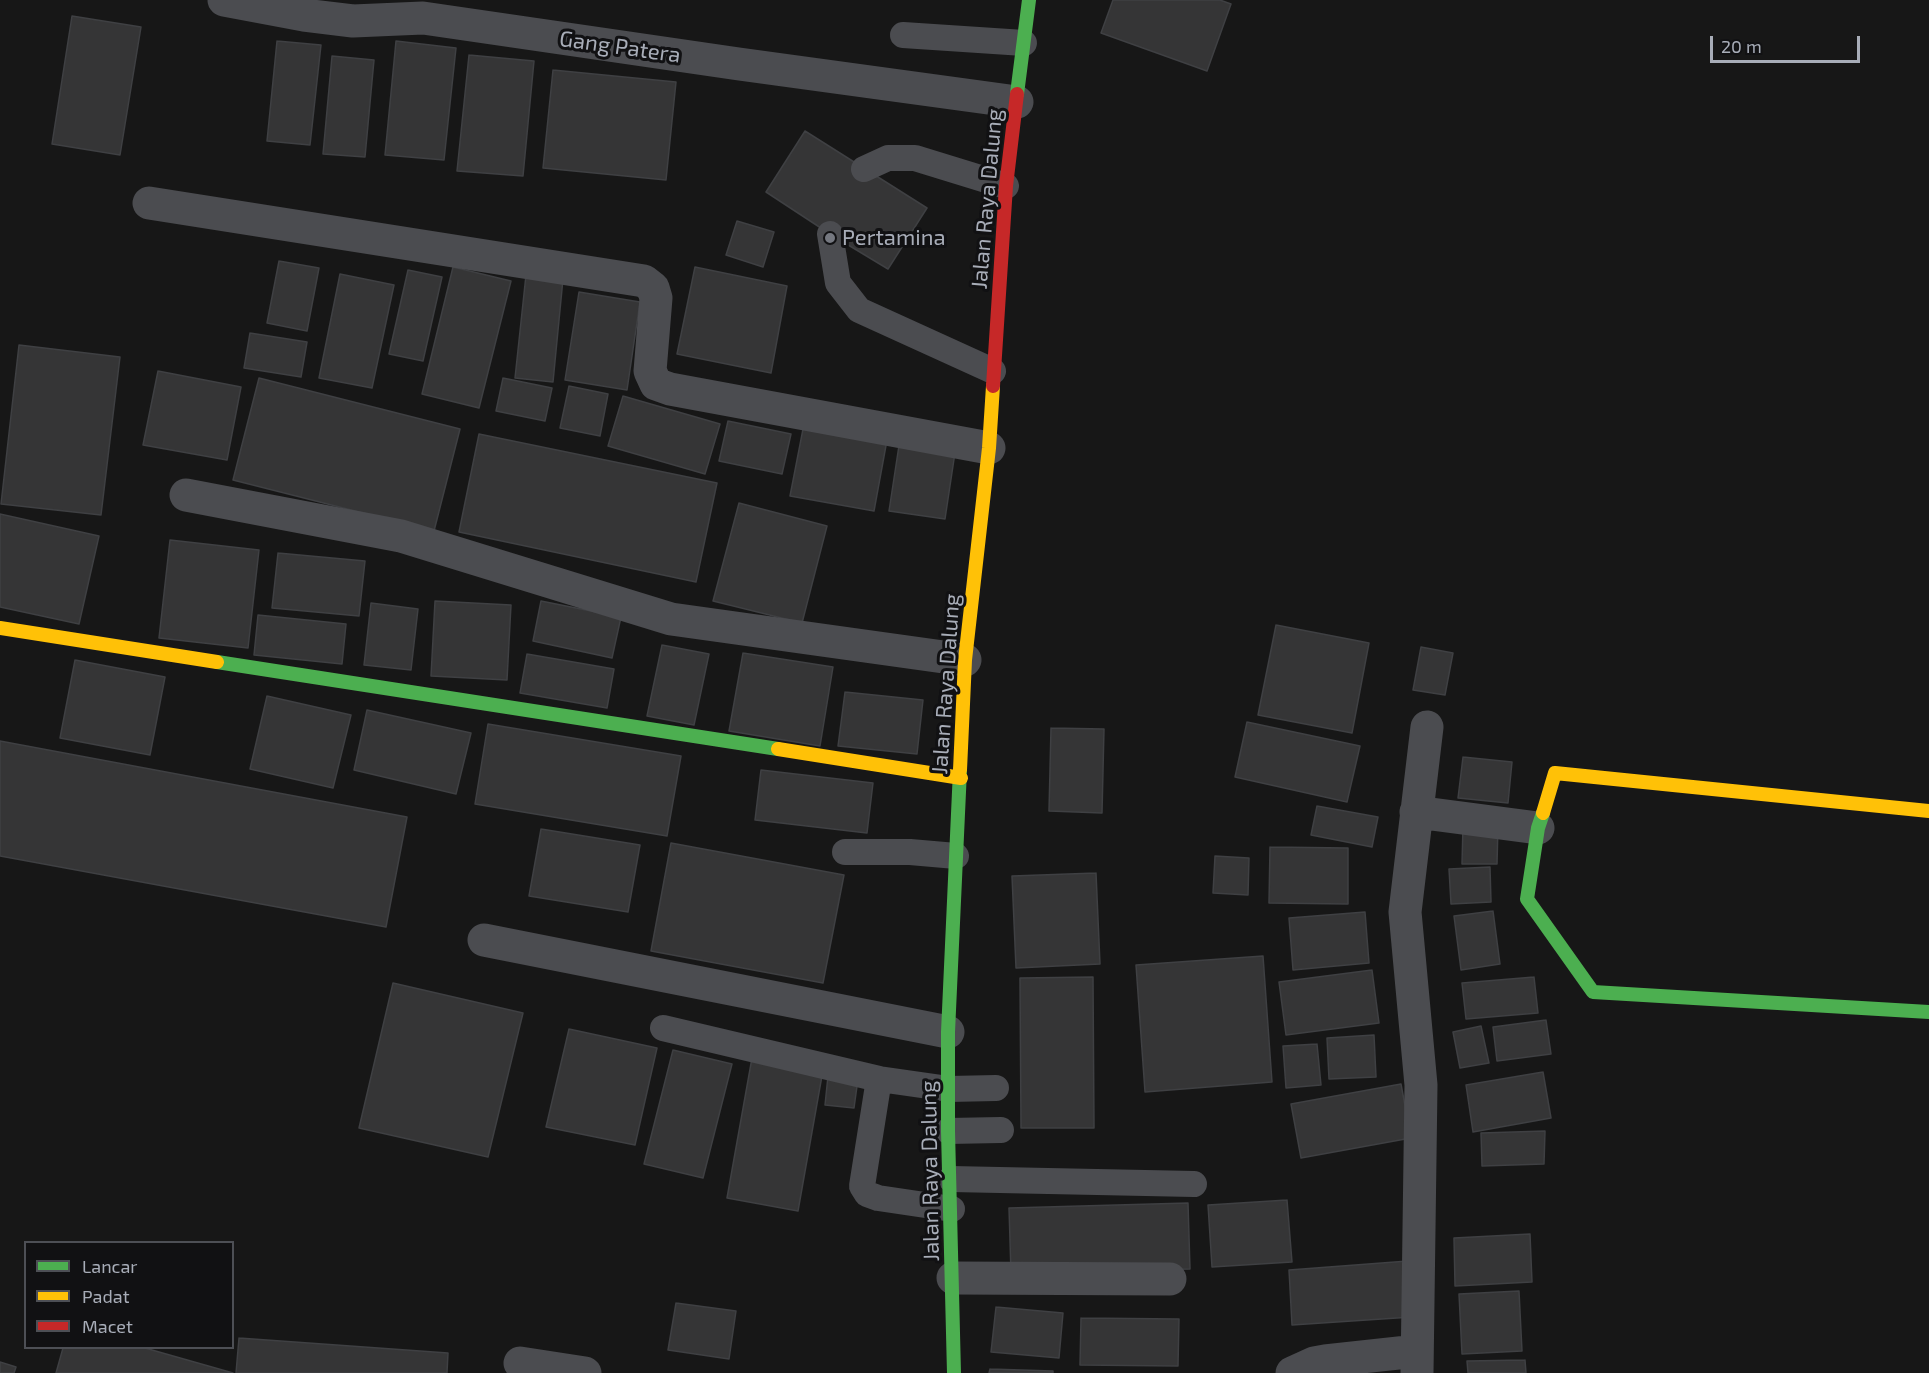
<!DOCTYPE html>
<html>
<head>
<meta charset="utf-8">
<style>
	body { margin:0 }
	#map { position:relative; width:1929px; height:1373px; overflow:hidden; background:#171717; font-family:"Exo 2",sans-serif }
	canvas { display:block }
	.legend { position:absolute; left:24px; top:1241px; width:210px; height:108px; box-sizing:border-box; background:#111113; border:2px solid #4d4f55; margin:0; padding:8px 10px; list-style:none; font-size:18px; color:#a8adb8 }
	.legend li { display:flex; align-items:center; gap:12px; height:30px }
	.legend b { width:30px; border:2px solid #4d4f55 }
	.scale { position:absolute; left:1710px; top:36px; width:150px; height:27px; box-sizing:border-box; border:3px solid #a8adb8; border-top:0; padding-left:8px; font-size:18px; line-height:21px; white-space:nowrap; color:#a8adb8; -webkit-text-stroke:4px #111113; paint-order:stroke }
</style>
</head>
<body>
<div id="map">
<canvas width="1929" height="1373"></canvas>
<ul class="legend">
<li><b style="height:8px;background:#4caf50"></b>Lancar</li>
<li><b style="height:8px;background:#ffc107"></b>Padat</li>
<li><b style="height:8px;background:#c62828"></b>Macet</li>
</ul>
<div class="scale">20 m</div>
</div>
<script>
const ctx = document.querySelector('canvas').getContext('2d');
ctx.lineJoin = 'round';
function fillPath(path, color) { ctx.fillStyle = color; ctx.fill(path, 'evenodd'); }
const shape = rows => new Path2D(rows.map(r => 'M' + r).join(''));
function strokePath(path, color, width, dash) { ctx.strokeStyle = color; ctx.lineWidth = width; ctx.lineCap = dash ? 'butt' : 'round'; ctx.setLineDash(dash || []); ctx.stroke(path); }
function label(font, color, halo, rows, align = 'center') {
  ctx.font = font + ' "Exo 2",sans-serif'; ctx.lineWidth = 6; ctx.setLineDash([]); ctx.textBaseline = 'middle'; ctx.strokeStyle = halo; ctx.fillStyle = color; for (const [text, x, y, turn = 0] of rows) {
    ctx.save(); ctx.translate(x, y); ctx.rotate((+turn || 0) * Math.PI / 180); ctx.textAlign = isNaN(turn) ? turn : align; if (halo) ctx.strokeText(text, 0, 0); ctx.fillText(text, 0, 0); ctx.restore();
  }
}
const building = shape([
	[1113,0,1220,0,1231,4,1207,71,1101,33,1113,0],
	[72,16,141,27,120,155,52,144,72,16],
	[277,41,321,45,310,145,267,141,277,41],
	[396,41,456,48,444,160,385,155,396,41],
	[469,55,534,61,523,176,457,171,469,55],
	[332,56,374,60,365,157,323,154,332,56],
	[553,70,676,82,666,180,543,168,553,70],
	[805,131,927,208,888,269,830,234,766,192,805,131],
	[737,221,774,232,763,267,726,255,737,221],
	[279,261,319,268,307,331,267,323,279,261],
	[453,267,511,281,479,408,422,394,453,267],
	[695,267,787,286,771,373,677,354,695,267],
	[408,270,442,277,423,361,389,354,408,270],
	[340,274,394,285,372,388,319,378,340,274],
	[526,275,563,279,553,382,515,378,526,275],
	[579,292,640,302,627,390,565,380,579,292],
	[250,333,307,342,301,377,244,368,250,333],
	[19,345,120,357,101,515,1,504,19,345],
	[158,371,241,387,227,460,143,445,158,371],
	[259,378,460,429,434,531,233,480,259,378],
	[503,378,552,388,545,421,496,411,503,378],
	[569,386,608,394,600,436,560,428,569,386],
	[623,396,720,424,705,474,608,446,623,396],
	[728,421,791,434,782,474,719,461,728,421],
	[804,424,887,440,874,511,790,496,804,424],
	[479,434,717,483,696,582,459,532,479,434],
	[900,439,956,446,945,519,889,511,900,439],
	[739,503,827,526,802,623,713,601,739,503],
	[0,514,99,536,79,624,0,607,0,514],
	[170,540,259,550,248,648,159,638,170,540],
	[278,553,365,561,359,616,272,608,278,553],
	[435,601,511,605,507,680,431,676,435,601],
	[541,601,621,617,612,658,533,641,541,601],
	[371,603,418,609,411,670,364,665,371,603],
	[258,615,346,624,342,664,254,655,258,615],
	[1276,625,1369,643,1352,733,1258,715,1276,625],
	[662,645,709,654,694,725,647,716,662,645],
	[1421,647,1453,653,1445,695,1413,690,1421,647],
	[743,653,833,667,820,746,729,731,743,653],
	[527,654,614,669,607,708,520,693,527,654],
	[75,660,165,677,150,755,60,738,75,660],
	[845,692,923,700,917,754,838,746,845,692],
	[267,696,351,715,333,788,250,769,267,696],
	[367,710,471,733,456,794,354,770,367,710],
	[1247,722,1360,746,1347,802,1235,777,1247,722],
	[488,724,681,756,667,836,475,804,488,724],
	[1051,728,1104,729,1102,813,1049,811,1051,728],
	[0,741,407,817,386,927,0,856,0,741],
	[1463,757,1512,762,1508,803,1458,798,1463,757],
	[761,770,873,783,867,833,755,820,761,770],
	[1317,806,1378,817,1372,847,1311,835,1317,806],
	[1463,825,1498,826,1497,864,1462,864,1463,825],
	[541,829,640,845,628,912,529,896,541,829],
	[671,843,844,875,823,983,651,951,671,843],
	[1270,847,1348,848,1348,904,1269,903,1270,847],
	[1215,856,1249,858,1248,895,1213,893,1215,856],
	[1490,867,1491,902,1451,904,1449,869,1490,867],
	[1096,873,1100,964,1016,968,1012,876,1096,873],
	[1493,911,1500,964,1461,970,1454,916,1493,911],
	[1365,912,1369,963,1293,970,1289,918,1365,912],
	[1263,956,1272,1082,1145,1092,1136,965,1263,956],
	[1372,970,1379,1023,1286,1035,1279,982,1372,970],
	[1093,977,1094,1128,1021,1128,1020,978,1093,977],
	[1534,977,1538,1013,1466,1019,1462,983,1534,977],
	[393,983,523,1013,488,1157,359,1128,393,983],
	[1546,1020,1551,1054,1497,1061,1493,1027,1546,1020],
	[1481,1026,1489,1063,1460,1068,1453,1032,1481,1026],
	[569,1029,657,1048,635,1145,546,1127,569,1029],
	[1374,1035,1376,1077,1329,1079,1327,1038,1374,1035],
	[1317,1044,1321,1085,1286,1088,1283,1046,1317,1044],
	[673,1050,732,1064,703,1178,644,1164,673,1050],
	[752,1058,823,1070,798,1211,727,1198,752,1058],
	[1543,1072,1551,1118,1473,1132,1466,1085,1543,1072],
	[828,1076,858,1079,854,1108,825,1105,828,1076],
	[1401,1084,1411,1138,1301,1158,1291,1104,1401,1084],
	[1545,1131,1544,1164,1482,1166,1481,1133,1545,1131],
	[1287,1200,1292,1262,1212,1267,1208,1205,1287,1200],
	[1188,1203,1190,1269,1011,1273,1009,1208,1188,1203],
	[1530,1234,1532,1282,1455,1286,1454,1238,1530,1234],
	[1408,1261,1412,1317,1292,1325,1289,1270,1408,1261],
	[1519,1291,1522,1351,1462,1354,1459,1294,1519,1291],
	[676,1303,736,1311,729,1359,668,1350,676,1303],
	[996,1307,1063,1313,1059,1358,991,1352,996,1307],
	[1081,1318,1179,1319,1178,1366,1080,1365,1081,1318],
	[239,1338,448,1353,447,1373,236,1373,239,1338],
	[63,1348,145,1348,233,1373,56,1373,63,1348],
	[1525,1360,1526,1373,1468,1373,1467,1361,1525,1360],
	[0,1362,16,1367,14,1373,0,1373,0,1362],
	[990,1369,1053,1371,1053,1373,989,1373,990,1369]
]);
fillPath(building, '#353536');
strokePath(building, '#3f4043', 1.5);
strokePath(shape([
	[903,35,1024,43],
	[864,169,888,158,915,158,1006,186],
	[830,234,838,283,859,310,993,371],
	[845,852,910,852,956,856],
	[663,1028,879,1079],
	[948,1131,1001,1130],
	[951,1179,1194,1184],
	[952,1209,878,1198,867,1194,862,1186,879,1079,949,1089,996,1088]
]), '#4b4c50', 26);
strokePath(shape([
	[224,0,304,15,353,21,423,18,739,64,1017,102],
	[149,203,644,281,653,288,656,298,650,371,656,384,670,389,989,448],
	[186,495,401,536,671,619,965,660],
	[1416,812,1538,828],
	[484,940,948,1032],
	[953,1278,1170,1279],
	[520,1363,585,1373],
	[1292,1373,1314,1363,1325,1361,1417,1351],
	[1417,1373,1421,1085,1405,912,1427,727]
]), '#4b4c50', 33);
strokePath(shape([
	[1017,94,1029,0],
	[217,662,778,749],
	[1543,813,1538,828,1527,899,1593,992,1929,1012],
	[954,1373,948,1131,948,1032,960,770]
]), '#4caf50', 14);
strokePath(shape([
	[0,628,217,662],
	[778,749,961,778],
	[960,770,965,660,989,448,993,386],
	[1543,813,1555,773,1929,811]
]), '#ffc107', 14);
strokePath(shape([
	[993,386,1006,186,1017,94]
]), '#c62828', 14);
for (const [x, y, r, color] of [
	[830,238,6,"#757880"]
]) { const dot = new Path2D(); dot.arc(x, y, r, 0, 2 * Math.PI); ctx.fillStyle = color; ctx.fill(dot); strokePath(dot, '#111113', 2); }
label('22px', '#a8adb8', '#111113', [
	["Gang Patera",620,47,8],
	["Jalan Raya Dalung",987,199,-85],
	["Jalan Raya Dalung",946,684,-86],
	["Jalan Raya Dalung",930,1171,-91]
]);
label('22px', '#a8adb8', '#111113', [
	["Pertamina",842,238]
], 'left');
</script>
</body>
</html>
